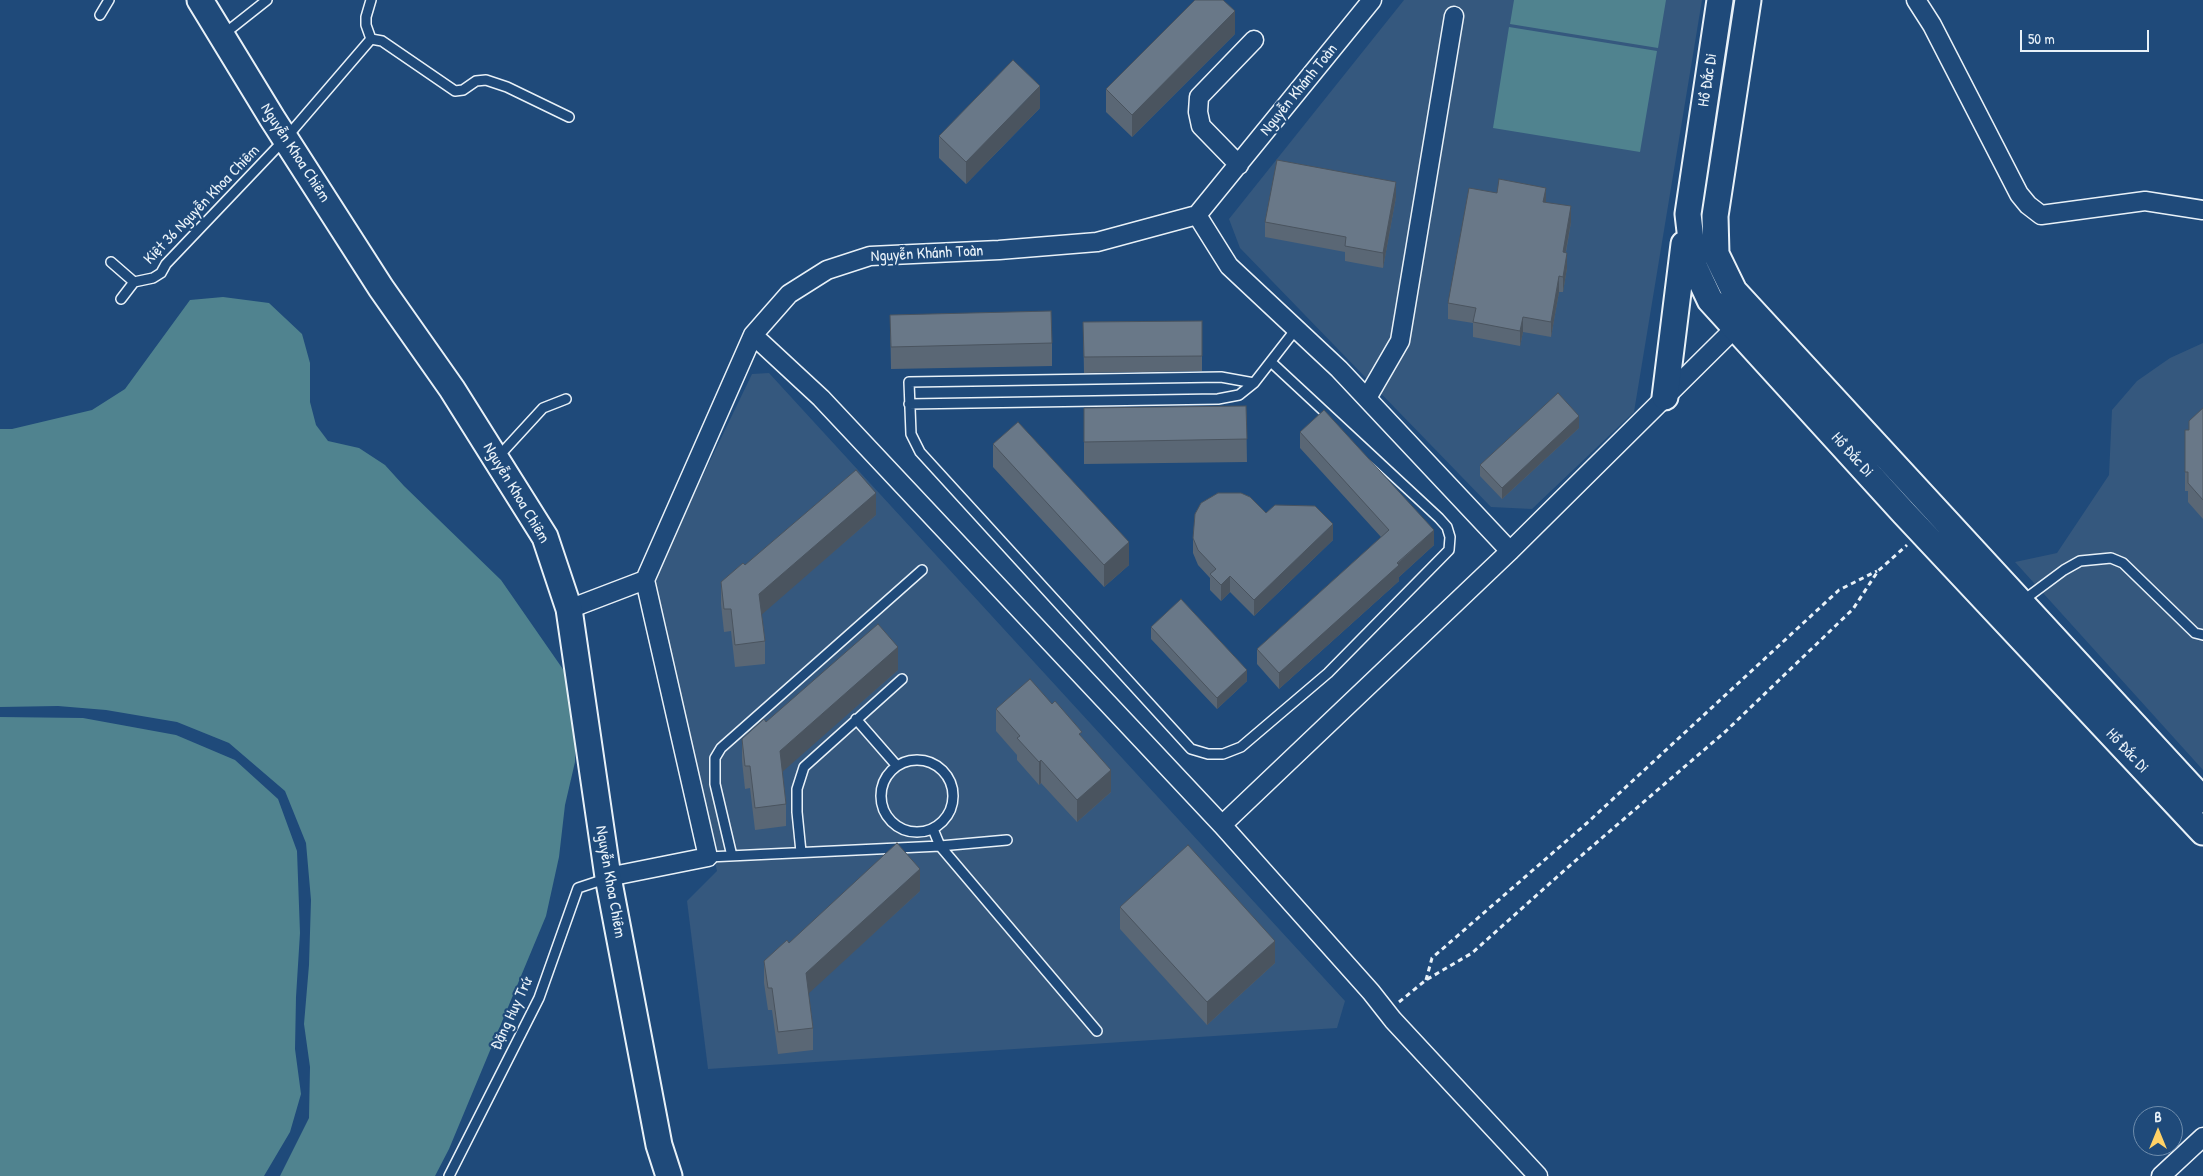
<!DOCTYPE html>
<html>
<head>
<meta charset="utf-8">
<style>
	body { margin:0 }
	#map { position:relative; width:2203px; height:1176px; overflow:hidden; background:#1f4a7a; font-family:"Patrick Hand",sans-serif }
	canvas { display:block }
	.north { position:absolute; left:2133px; top:1106px; width:50px; height:50px; box-sizing:border-box; background:#1f4a7a; border:1px solid #6f8dac; border-radius:50%; rotate:0deg; font-size:14px; font-weight:700; line-height:20px; text-align:center; color:#e8f1f8 }
	.north::after { content:''; display:block; margin:auto; width:18px; height:22px; background:#ffd166; clip-path:polygon(50% 0,100% 100%,50% 72%,0 100%) }
	.scale { position:absolute; left:2020px; top:30px; width:129px; height:22px; box-sizing:border-box; border:2px solid #e8f1f8; border-top:0; padding-left:6px; font-size:15px; line-height:18px; white-space:nowrap; color:#e8f1f8; -webkit-text-stroke:4px #1f4a7a; paint-order:stroke }
</style>
</head>
<body>
<div id="map">
<canvas width="2203" height="1176"></canvas>
<div class="north">B</div>
<div class="scale">50 m</div>
</div>
<script>
const ctx = document.querySelector('canvas').getContext('2d');
ctx.lineJoin = 'round';
function fillPath(path, color) { ctx.fillStyle = color; ctx.fill(path, 'evenodd'); }
const shape = rows => new Path2D(rows.map(r => 'M' + r).join(''));
function strokePath(path, color, width, dash) { ctx.strokeStyle = color; ctx.lineWidth = width; ctx.lineCap = dash ? 'butt' : 'round'; ctx.setLineDash(dash || []); ctx.stroke(path); }
function label(font, color, halo, rows, align = 'center') {
  ctx.font = font + ' "Patrick Hand",sans-serif'; ctx.lineWidth = 4.5; ctx.setLineDash([]); ctx.textBaseline = 'middle'; ctx.strokeStyle = halo; ctx.fillStyle = color; for (const [text, x, y, turn = 0] of rows) {
    ctx.save(); ctx.translate(x, y); ctx.rotate((+turn || 0) * Math.PI / 180); ctx.textAlign = isNaN(turn) ? turn : align; if (halo) ctx.strokeText(text, 0, 0); ctx.fillText(text, 0, 0); ctx.restore();
  }
}
fillPath(shape([
	[1404,0,1702,0,1634,412,1532,509,1491,507,1240,248,1229,219],
	[2203,343,2203,770,2015,562,2057,553,2109,475,2112,410,2137,381,2170,358],
	[769,373,1345,1001,1337,1028,708,1069,687,901,717,871,653,579,752,374]
]), '#35587e');
fillPath(shape([
	[1514,0,1666,0,1658,48,1510,24],
	[1509,27,1657,51,1640,152,1493,128],
	[223,297,269,303,302,334,310,363,310,402,316,425,328,441,359,448,385,465,404,486,501,580,567,675,576,709,575,762,565,805,559,857,546,916,449,1149,435,1176,280,1176,309,1118,310,1067,304,1024,309,965,311,900,306,843,285,791,229,743,177,722,106,710,58,706,0,707,0,429,12,429,92,410,125,389,190,300],
	[0,717,83,718,176,735,235,760,278,799,297,851,300,933,296,997,295,1049,301,1094,290,1132,264,1176,0,1176]
]), '#50838f');
const lane = shape([
	[100,15,109,0],
	[224,34,267,0],
	[371,39,366,25,366,17,371,0],
	[111,262,134,282,121,299],
	[134,282,153,278,161,273,166,264,285,139,371,39,382,41,455,91,463,90,476,81,486,80,507,87,569,117],
	[1254,383,1221,377,909,382,911,434,920,452,1191,749,1208,754,1223,754,1241,747,1328,673,1449,550,1450,537,1447,527,1439,518,1271,362],
	[909,404,1218,399,1239,395,1254,383,1296,329],
	[498,457,543,408,566,399],
	[2021,602,2064,570,2080,561,2111,558,2123,563,2195,633,2203,635],
	[856,719,897,766],
	'881 796a36 36 0 1 1 72 0a36 36 0 1 1-72 0Z',
	[933,829,940,846,1097,1031],
	[801,852,797,812,797,789,804,767,902,679],
	[732,856,715,784,715,758,721,748,922,570],
	[708,857,940,846,1007,840],
	[449,1176,539,998,578,888,608,878]
]);
const street = shape([
	[1916,0,1932,25,2019,194,2028,205,2041,215,2145,201,2203,210],
	[1239,165,1201,126,1198,112,1199,97,1254,40],
	[1197,215,1229,266,1339,369,1510,551],
	[753,335,821,398,1222,825,1371,992,1393,1020,1538,1176],
	[1367,398,1400,341,1454,16],
	[569,609,645,580,753,335,789,294,827,270,870,256,999,250,1097,242,1197,215,1372,0],
	[1222,825,1510,551,1736,327],
	[608,877,708,857,645,580],
	[2161,1176,2203,1137]
]);
const secondary = shape([
	[200,0,272,118,381,288,452,389,545,537,569,609,608,877,659,1145,669,1176],
	[1720,0,1688,214,1694,266,1710,300,1904,513,2203,832],
	[1748,0,1715,216,1716,254,1734,291,2203,800],
	[1665,397,1684,244]
]);
strokePath(lane, '#e8f1f8', 12);
strokePath(street, '#e8f1f8', 21);
strokePath(secondary, '#e8f1f8', 29);
strokePath(shape([
	[1426,980,1432,958,1587,823,1839,590,1877,571],
	[1399,1002,1426,980,1472,953,1567,868,1726,731,1853,609,1878,571,1907,545]
]), '#e8f1f8', 3, [5, 4]);
strokePath(lane, '#1f4a7a', 9);
strokePath(street, '#1f4a7a', 18);
strokePath(secondary, '#1f4a7a', 25);
fillPath(shape([
	[1235,34,1132,137,1106,112,1106,89],
	[1040,108,966,184,939,158,939,136],
	[1396,197,1383,268,1345,261,1345,252,1265,237,1265,222],
	[1546,202,1571,222,1566,252,1567,268,1563,292,1559,292,1551,337,1523,332,1520,346,1473,337,1473,323,1448,319,1448,303],
	[890,315,1052,343,1052,366,891,369],
	[1202,321,1202,371,1084,373,1083,322],
	[1246,406,1247,462,1084,464,1084,408],
	[2203,408,2203,519,2188,502,2188,491,2185,491,2185,430,2189,430],
	[1579,428,1502,499,1480,476,1480,465],
	[1300,432,1434,545,1399,577,1399,581,1279,689,1257,664,1257,649,1381,537,1300,448],
	[993,444,1129,565,1104,587,993,467],
	[1266,513,1333,540,1254,616,1230,592,1221,601,1210,590,1210,578,1198,565,1193,553,1193,538],
	[876,515,761,614,765,641,765,664,735,667,731,631,724,632,721,604,721,582,745,565],
	[1151,627,1247,681,1217,709,1151,639],
	[898,670,782,771,786,804,786,826,755,830,750,788,745,789,742,761,742,739,766,722],
	[996,709,1082,737,1111,792,1077,822,1041,783,1039,785,1017,760,1017,755,996,731],
	[920,891,808,993,813,1028,813,1050,778,1054,772,1010,768,1010,764,983,764,961,789,943],
	[1120,907,1275,963,1207,1025,1120,929]
]), '#5a6775');
fillPath(shape([
	[1235,11,1235,34,1132,137,1132,115],
	[1040,86,1040,108,966,184,966,162],
	[1396,182,1396,197,1383,268,1383,253],
	[1546,188,1546,203,1543,202],
	[1571,206,1571,222,1563,267,1563,252],
	[1567,253,1567,268,1563,292,1563,277],
	[1559,276,1559,292,1551,337,1551,322],
	[1523,317,1523,332,1520,346,1520,331],
	[1579,416,1579,428,1502,499,1502,488],
	[876,493,876,515,759,617,759,594],
	[1333,524,1333,540,1254,616,1254,600],
	[1434,530,1434,545,1399,577,1399,581,1279,689,1279,673],
	[1129,542,1129,565,1104,587,1104,565],
	[1230,576,1230,592,1221,601,1221,585],
	[898,647,898,670,780,774,780,751],
	[1247,670,1247,681,1217,709,1217,698],
	[1041,760,1041,783,1039,785,1039,762],
	[1111,770,1111,792,1077,822,1077,800],
	[920,869,920,891,806,996,806,973],
	[1275,941,1275,963,1207,1025,1207,1002]
]), '#4a545f');
const building = shape([
	[1195,0,1223,0,1235,11,1132,115,1106,89,1195,0],
	[1013,60,1040,86,966,162,939,136,1013,60],
	[1277,160,1396,182,1383,253,1345,246,1346,237,1265,222,1277,160],
	[1499,179,1546,188,1543,202,1571,206,1563,252,1567,253,1563,277,1559,276,1551,322,1523,317,1520,331,1473,322,1476,308,1448,303,1469,188,1497,193,1499,179],
	[1051,311,1052,343,891,347,890,315,1051,311],
	[1202,321,1202,356,1084,357,1083,322,1202,321],
	[1558,393,1579,416,1502,488,1480,465,1558,393],
	[1246,406,1247,439,1084,442,1084,408,1246,406],
	[2203,408,2203,500,2188,483,2188,472,2185,472,2185,430,2189,430,2189,421,2203,408],
	[1324,410,1434,530,1397,563,1399,565,1279,673,1257,649,1389,530,1300,432,1324,410],
	[1018,422,1129,542,1104,565,993,444,1018,422],
	[856,470,876,493,759,594,765,641,735,645,731,609,724,609,721,582,743,563,745,565,856,470],
	[1218,493,1241,493,1250,497,1266,513,1275,505,1315,506,1333,524,1254,600,1230,576,1221,585,1210,574,1216,569,1198,550,1193,538,1195,514,1201,503,1218,493],
	[1181,599,1247,670,1217,698,1151,627,1181,599],
	[878,624,898,647,780,751,786,804,755,808,750,766,745,766,742,739,764,719,766,722,878,624],
	[1030,679,1052,704,1055,701,1082,732,1079,734,1111,770,1077,800,1041,760,1039,762,1017,738,1020,736,996,709,1030,679],
	[897,843,920,869,806,973,813,1028,778,1032,772,988,768,988,764,961,787,940,789,943,897,843],
	[1188,845,1275,941,1207,1002,1120,907,1188,845]
]);
fillPath(building, '#697888');
strokePath(building, '#4a545f', 1);
label('16px', '#e8f1f8', '#1f4a7a', [
	["Hồ Đắc Di",1708,80,-81],
	["Nguyễn Khánh Toàn",1299,90,-51],
	["Nguyễn Khoa Chiêm",295,153,57],
	["Kiệt 36 Nguyễn Khoa Chiêm",202,205,-46],
	["Nguyễn Khánh Toàn",927,254,-3],
	["Hồ Đắc Di",1852,455,48],
	["Nguyễn Khoa Chiêm",516,493,59],
	["Hồ Đắc Di",2127,751,47],
	["Nguyễn Khoa Chiêm",610,882,80],
	["Đặng Huy Trứ",512,1014,-65]
]);
</script>
</body>
</html>
